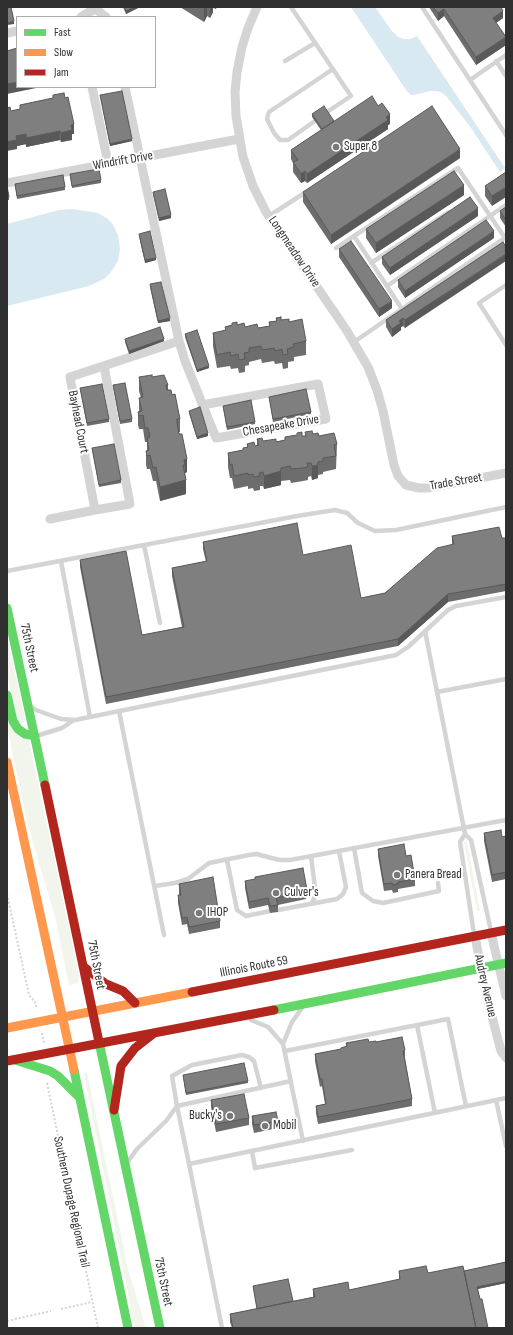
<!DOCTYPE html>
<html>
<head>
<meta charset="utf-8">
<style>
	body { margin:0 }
	#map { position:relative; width:513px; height:1335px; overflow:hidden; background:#fff; font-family:"Sofia Sans Condensed",sans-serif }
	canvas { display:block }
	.frame { position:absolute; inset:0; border:8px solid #303030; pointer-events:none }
	.legend { position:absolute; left:16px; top:16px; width:140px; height:72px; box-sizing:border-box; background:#fff; border:1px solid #acacac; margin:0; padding:5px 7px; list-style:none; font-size:12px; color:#303030 }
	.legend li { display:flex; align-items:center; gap:8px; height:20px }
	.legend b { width:20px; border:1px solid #acacac }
</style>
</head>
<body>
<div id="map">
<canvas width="513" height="1335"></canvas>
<div class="frame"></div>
<ul class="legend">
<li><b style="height:5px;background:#63d668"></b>Fast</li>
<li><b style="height:5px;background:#ff974d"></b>Slow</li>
<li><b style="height:5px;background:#b3261e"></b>Jam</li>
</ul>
</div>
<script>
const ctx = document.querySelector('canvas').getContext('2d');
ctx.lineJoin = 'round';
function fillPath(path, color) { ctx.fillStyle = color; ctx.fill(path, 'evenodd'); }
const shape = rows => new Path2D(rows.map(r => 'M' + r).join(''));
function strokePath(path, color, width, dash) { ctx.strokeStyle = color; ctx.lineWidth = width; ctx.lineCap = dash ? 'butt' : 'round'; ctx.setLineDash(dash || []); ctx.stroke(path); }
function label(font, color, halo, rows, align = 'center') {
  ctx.font = font + ' "Sofia Sans Condensed",sans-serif'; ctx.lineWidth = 4; ctx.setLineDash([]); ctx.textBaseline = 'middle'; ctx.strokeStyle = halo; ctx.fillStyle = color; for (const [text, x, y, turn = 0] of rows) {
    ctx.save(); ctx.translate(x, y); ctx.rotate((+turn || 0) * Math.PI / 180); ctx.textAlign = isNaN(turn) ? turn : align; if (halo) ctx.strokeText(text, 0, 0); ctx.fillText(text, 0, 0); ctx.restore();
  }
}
fillPath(shape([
	[7,635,25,719,24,723,22,723,18,722,7,675],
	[7,705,29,740,79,975,78,983,69,985,56,920,27,822,7,726],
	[464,842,467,842,480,911,477,911],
	[87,1072,128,1269,146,1328,135,1328,85,1080,84,1073]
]), '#f1f5ec');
fillPath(shape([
	[351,7,375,7,391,30,398,37,404,39,410,39,417,36,505,168,500,172,469,125,446,96,441,92,436,91,430,91,414,95,411,95,406,90],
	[73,209,98,213,108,219,113,225,118,235,120,249,118,261,111,272,104,279,89,286,7,306,7,224,59,210]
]), '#d9e9f2');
strokePath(shape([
	[7,894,29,995,35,1002,37,1009],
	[42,1033,44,1043],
	[47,1083,98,1328],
	[61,1309,92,1302],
	[7,1321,51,1311]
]), '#d4d4d4', 2, [2, 2]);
strokePath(shape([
	[291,7,351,96,327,112],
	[422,7,506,135],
	[285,61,315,43],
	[496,61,506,76],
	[470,80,506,55],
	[315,121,288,140,280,140,274,133,267,119,269,112,333,69],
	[269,216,306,192],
	[336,248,354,236],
	[371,263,449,212],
	[506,285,479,303,506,345],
	[387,286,506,205],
	[402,309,354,236,458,168,505,238],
	[354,342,506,237],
	[144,545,160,623],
	[61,561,90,717],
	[7,571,297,516,335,510,347,513,358,523,375,531,396,530,506,507],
	[425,631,465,834,471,840,491,931],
	[437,692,506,679],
	[30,706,36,710,61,719,75,720,396,655,408,647,448,610,456,606,506,597],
	[119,711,164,935],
	[36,736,62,728,74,720],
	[465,834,460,842,474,934],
	[354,848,362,893,373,901,383,903,439,891,438,883],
	[311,856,315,888,316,894,312,903],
	[227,860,237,910,246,916,270,911],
	[155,886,175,883,188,879,209,863,249,855,256,854,280,860,290,860,506,820],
	[278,910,337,899,343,894,346,887,339,851],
	[251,1020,268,1027,283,1044,303,1141],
	[417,1025,435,1113],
	[283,1044,292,1022,302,1008],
	[285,1051,448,1019,466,1106],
	[496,1100,506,1146],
	[252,1151,255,1168,352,1150],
	[127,1163,137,1149,166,1121,177,1106,172,1076,192,1065,242,1055,249,1057,254,1061,261,1088],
	[189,1164,177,1106,291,1081],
	[222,1328,189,1164,506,1098]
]), '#d4d4d4', 4.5);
strokePath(shape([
	[93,7,106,17],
	[257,7,248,28,242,47,237,72,235,92,236,116,243,157,253,186,266,212,347,331,368,367,377,390,383,411,394,465,398,476,406,485,419,488,428,488,506,473],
	[81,17,98,7],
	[7,33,17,31],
	[92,87,108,163],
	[125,87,179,341,185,361,216,438,326,419,318,384,202,405],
	[7,183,239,139],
	[95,510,130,504,104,366],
	[50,519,95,510,70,377,179,341],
	[491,933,506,996],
	[475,936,486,994,501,1051,506,1058]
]), '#d4d4d4', 9);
strokePath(shape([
	[7,608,45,785],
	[7,695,13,721,18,729,25,734,35,736],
	[274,1010,506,963],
	[99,1042,160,1328],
	[15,1060,50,1071,58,1076,80,1098],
	[74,1070,128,1328]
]), '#63d668', 9);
strokePath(shape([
	[7,762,74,1070],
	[7,1028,192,992]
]), '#ff974d', 9);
strokePath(shape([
	[45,785,99,1042],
	[84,967,106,984,123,991,135,1003],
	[192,992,506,930],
	[7,1061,274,1010],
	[114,1110,121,1066,135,1048,153,1034]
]), '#b3261e', 9);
fillPath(shape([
	[123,7,140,7,126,14],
	[180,7,217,7,216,9,213,8,213,12,210,18,207,16,204,22],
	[429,7,501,7,503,18,496,23,506,45,476,65,444,16,438,21],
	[53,95,74,134,72,134,72,140,61,142,60,140,26,147,26,144,17,146,17,149,11,111,20,109,20,105,53,98],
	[100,95,132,141,110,146],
	[312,114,334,121,390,124,388,125,388,129,307,183,305,181,301,183,293,172,293,163,291,159,291,150,321,130,312,117],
	[460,158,331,244,303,202,303,192],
	[506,172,492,206,485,196,485,186],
	[70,174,101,180,101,183,72,188],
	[15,184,65,187,65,190,17,199],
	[7,186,9,197,9,200,7,200],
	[153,192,171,218,159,221,153,194],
	[464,195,376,253,366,238,366,229],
	[506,207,506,227,500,218,500,211],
	[478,216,390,275,382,264,382,257],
	[139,234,156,260,145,263,139,236],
	[494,238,405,298,398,287,398,280],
	[503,242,405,328,403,326,401,327,401,330,392,337,386,327,386,320],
	[339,249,392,308,379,317,339,257],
	[150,284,170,321,158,323,150,287],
	[276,318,289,322,306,341,306,355,294,357,294,361,288,362,288,368,283,369,282,363,275,364,274,361,262,363,261,359,249,362,249,365,245,366,245,372,239,373,238,368,231,369,230,366,217,368,213,346,213,333,225,331,225,327,232,325,232,323,245,327,258,328,269,326,269,322,276,321],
	[185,334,209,368,197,372,185,337],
	[125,339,164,341,129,354,125,342],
	[139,377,152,377,168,385,168,390,172,395,180,419,180,432,179,432,187,472,185,473,186,494,160,501,156,481,153,481,150,469,147,469,146,465,146,451,147,451,147,442,145,442,143,429,139,429,138,425,138,412,139,411,139,398,141,398,139,391],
	[113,385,132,419,132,422,120,424],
	[80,388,109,419,109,422,87,426],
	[269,397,311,412,311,414,273,422],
	[223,406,255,422,255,424,227,430],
	[189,411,208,436,197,439,189,413],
	[305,432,319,436,337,444,336,469,323,472,323,474,318,475,318,478,312,480,311,476,308,477,308,480,303,481,291,483,290,480,281,481,281,485,264,489,263,486,260,486,260,490,254,491,253,488,248,489,248,486,234,489,232,478,230,478,228,467,228,453,243,450,243,448,247,447,247,444,255,446,257,445,257,439,263,441,276,442,285,440,285,437,297,435,297,433,302,436,305,436],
	[92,448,121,480,121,483,99,487],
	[452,536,502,538,506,538,506,591,448,602,398,646,106,704,80,567,80,560,142,635,182,627,172,576,172,568,206,562,203,549,203,542,303,555,361,598,385,593,452,545],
	[484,833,502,837,506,836,506,879,492,882,484,841],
	[378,849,406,856,415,879,415,886,398,889,398,892,393,893,392,890,384,891,378,856],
	[245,881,307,890,307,898,306,898,306,899,278,905,278,912,270,913,268,905,249,909,245,888],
	[179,884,220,921,220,928,189,934,187,924,182,925,178,903,178,895,179,895],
	[369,1042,376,1042,405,1050,405,1058,412,1099,412,1106,318,1124,316,1113,316,1106,325,1104,322,1086,320,1087,315,1061,315,1054,341,1049,346,1046,346,1043],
	[183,1075,248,1081,248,1083,186,1095],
	[211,1100,249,1118,249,1125,216,1132,211,1107],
	[252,1116,278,1121,278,1128,254,1133,252,1124],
	[506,1262,506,1283,478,1289,480,1299,488,1328,232,1328,230,1322,230,1314,257,1309,253,1286,293,1301,313,1297,313,1289,349,1290,399,1280,399,1271,428,1273,464,1271]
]), '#6d6d6d');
fillPath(shape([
	[135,7,140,7,126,14,126,11],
	[205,7,207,7,207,16,204,22,204,8],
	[210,7,213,7,213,12,210,18],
	[444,9,444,16,438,21,438,13],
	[503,11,503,18,493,25,493,18],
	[14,21,14,24,7,25,7,23],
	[506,37,506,45,476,65,476,57],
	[17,82,17,87,41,87,7,94,7,84],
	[390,114,390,124,388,125,388,129,307,183,307,174],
	[74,124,74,134,72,134,72,140,61,142,61,133,71,125],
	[60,131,60,140,26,147,26,138],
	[26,134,26,144,17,146,17,149,7,151,7,142,16,136],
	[132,139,132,141,110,146,110,144],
	[460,149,460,158,331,244,331,235],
	[305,171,305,181,301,183,301,174],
	[464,185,464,195,376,253,376,243],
	[506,187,506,197,492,206,492,196],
	[478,208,478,216,390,275,390,268],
	[171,215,171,218,159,221,159,218],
	[494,231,494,238,405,298,405,291],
	[506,254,506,261,405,328,405,320],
	[156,258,156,260,145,263,145,260],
	[392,301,392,308,379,317,379,309],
	[170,318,170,321,158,323,158,321],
	[403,318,403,326,401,327,401,330,392,337,392,329,399,321],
	[164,339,164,341,129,354,129,351],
	[209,366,209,368,197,372,197,370],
	[208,433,208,436,197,439,197,437],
	[187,459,187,472,185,473,185,465,184,460],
	[318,465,318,478,312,480,312,466],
	[281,471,281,485,264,489,264,476],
	[186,480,186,494,160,501,160,487],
	[448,594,448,602,398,646,398,639],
	[506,1281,506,1283,477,1289,477,1287]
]), '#595959');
const building = shape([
	[7,7,11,7,14,21,7,23,7,7],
	[124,7,135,7,126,11,124,7],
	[433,7,501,7,503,11,493,18,506,37,476,57,444,9,438,13,433,7],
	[17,48,17,82,7,84,7,51,17,48],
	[122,91,132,139,110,144,100,95,122,91],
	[64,93,65,98,68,97,74,124,71,125,72,130,61,133,60,131,26,138,26,134,16,136,17,140,7,142,7,108,10,107,11,111,20,109,20,105,53,98,53,95,64,93],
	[372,96,378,106,382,103,390,114,386,117,388,120,307,174,305,171,301,174,293,162,298,160,291,150,372,96],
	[324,106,334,121,322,129,312,114,324,106],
	[432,106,460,149,331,235,303,192,432,106],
	[99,169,101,180,72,186,70,174,99,169],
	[454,171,464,185,376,243,366,229,454,171],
	[506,172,506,187,492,196,485,186,506,172],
	[63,175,65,187,17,196,15,184,63,175],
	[7,186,9,197,7,198,7,186],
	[165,189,171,215,159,218,153,192,165,189],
	[470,197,478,208,390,268,382,257,470,197],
	[506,207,506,220,500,211,506,207],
	[486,220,494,231,405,291,398,280,486,220],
	[150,231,156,258,145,260,139,234,150,231],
	[351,241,392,301,379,309,339,249,351,241],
	[503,242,506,247,506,254,405,320,403,318,399,321,401,323,392,329,386,320,503,242],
	[161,282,170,318,158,321,150,284,161,282],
	[281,317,281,320,289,319,289,322,302,319,306,341,293,344,294,347,287,349,288,354,283,355,282,349,275,351,274,348,262,350,261,346,249,348,249,352,244,353,245,359,239,360,238,354,231,356,230,352,217,355,213,333,226,330,225,327,232,325,232,323,237,322,237,325,244,323,245,327,257,324,258,328,270,326,269,322,277,321,276,318,281,317],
	[160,327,164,339,129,351,125,339,160,327],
	[197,330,209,366,197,370,185,334,197,330],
	[152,375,152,377,164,375,168,385,166,385,167,390,171,390,172,395,175,394,180,419,177,419,177,423,179,434,182,434,187,459,184,460,185,465,183,465,186,480,160,487,156,467,153,468,150,455,147,456,146,451,149,450,147,438,150,437,148,428,145,428,143,415,139,416,138,412,142,411,139,398,143,397,139,377,152,375],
	[125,383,132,419,120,421,113,385,125,383],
	[102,384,109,419,87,423,80,388,102,384],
	[306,389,311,412,273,419,269,397,306,389],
	[251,400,255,422,227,427,223,406,251,400],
	[200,407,208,433,197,437,189,411,200,407],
	[312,431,313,434,318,433,319,436,334,433,337,444,334,445,336,456,323,458,323,461,318,462,318,465,312,466,311,463,307,463,308,467,303,468,291,469,290,466,281,468,281,471,264,476,263,472,259,473,260,476,254,477,253,474,248,475,248,473,234,476,232,464,230,465,228,453,243,450,243,448,248,447,247,444,254,442,255,446,259,445,257,439,262,438,263,441,276,439,276,442,285,440,285,437,297,435,297,433,302,432,302,436,306,436,305,432,312,431],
	[114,444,121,480,99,485,92,448,114,444],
	[297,523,303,555,351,545,361,598,385,593,437,548,454,544,452,536,499,527,502,538,506,538,506,584,448,594,398,639,106,697,80,560,126,551,142,635,184,627,172,568,207,561,203,542,297,523],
	[501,830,502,837,506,836,506,872,492,875,484,833,501,830],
	[404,844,406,856,411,855,415,879,398,882,398,884,393,885,392,883,384,884,378,849,404,844],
	[303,868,307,890,305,891,306,892,276,898,278,905,270,906,268,898,249,902,245,881,255,879,255,877,303,868],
	[213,877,220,921,189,927,187,917,182,918,178,895,181,895,179,884,213,877],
	[402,1037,405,1050,403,1051,412,1099,318,1117,316,1106,326,1104,322,1079,320,1079,315,1054,341,1049,341,1048,347,1046,346,1043,368,1039,369,1042,376,1041,376,1042,402,1037],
	[244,1063,248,1081,186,1093,183,1075,244,1063],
	[244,1094,249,1118,216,1124,211,1100,244,1094],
	[276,1112,278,1121,254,1125,252,1116,276,1112],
	[506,1262,506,1281,477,1287,480,1299,482,1299,488,1328,476,1328,464,1271,506,1262],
	[426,1266,428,1273,463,1266,476,1328,233,1328,230,1314,315,1297,313,1289,348,1282,349,1290,400,1279,399,1271,426,1266],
	[288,1279,293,1301,257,1309,253,1286,288,1279]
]);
fillPath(building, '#7f7f7f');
strokePath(building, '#595959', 1);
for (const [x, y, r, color] of [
	[336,147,4,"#787878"],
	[397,875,4,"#787878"],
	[276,893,4,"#787878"],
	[199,913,4,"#787878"],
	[230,1116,4,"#787878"],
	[265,1126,4,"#787878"]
]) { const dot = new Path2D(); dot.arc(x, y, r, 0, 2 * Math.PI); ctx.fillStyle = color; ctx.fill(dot); strokePath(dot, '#fff', 1.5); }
label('13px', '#303030', '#fff', [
	["Super 8",344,147],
	["Panera Bread",405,875],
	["Culver's",284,893],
	["IHOP",207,913],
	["Bucky's",222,1116,"right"],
	["Mobil",273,1126]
], 'left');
label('13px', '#303030', '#fff', [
	["Windrift Drive",123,161,-10],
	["Longmeadow Drive",294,252,56],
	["Bayhead Court",78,422,79],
	["Chesapeake Drive",281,426,-10],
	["Trade Street",456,482,-10],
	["75th Street",29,648,78],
	["75th Street",96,965,79],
	["Illinois Route 59",254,967,-11],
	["Audrey Avenue",485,986,77],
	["Southern Dupage Regional Trail",71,1202,78],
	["75th Street",163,1282,78]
]);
</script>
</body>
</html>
